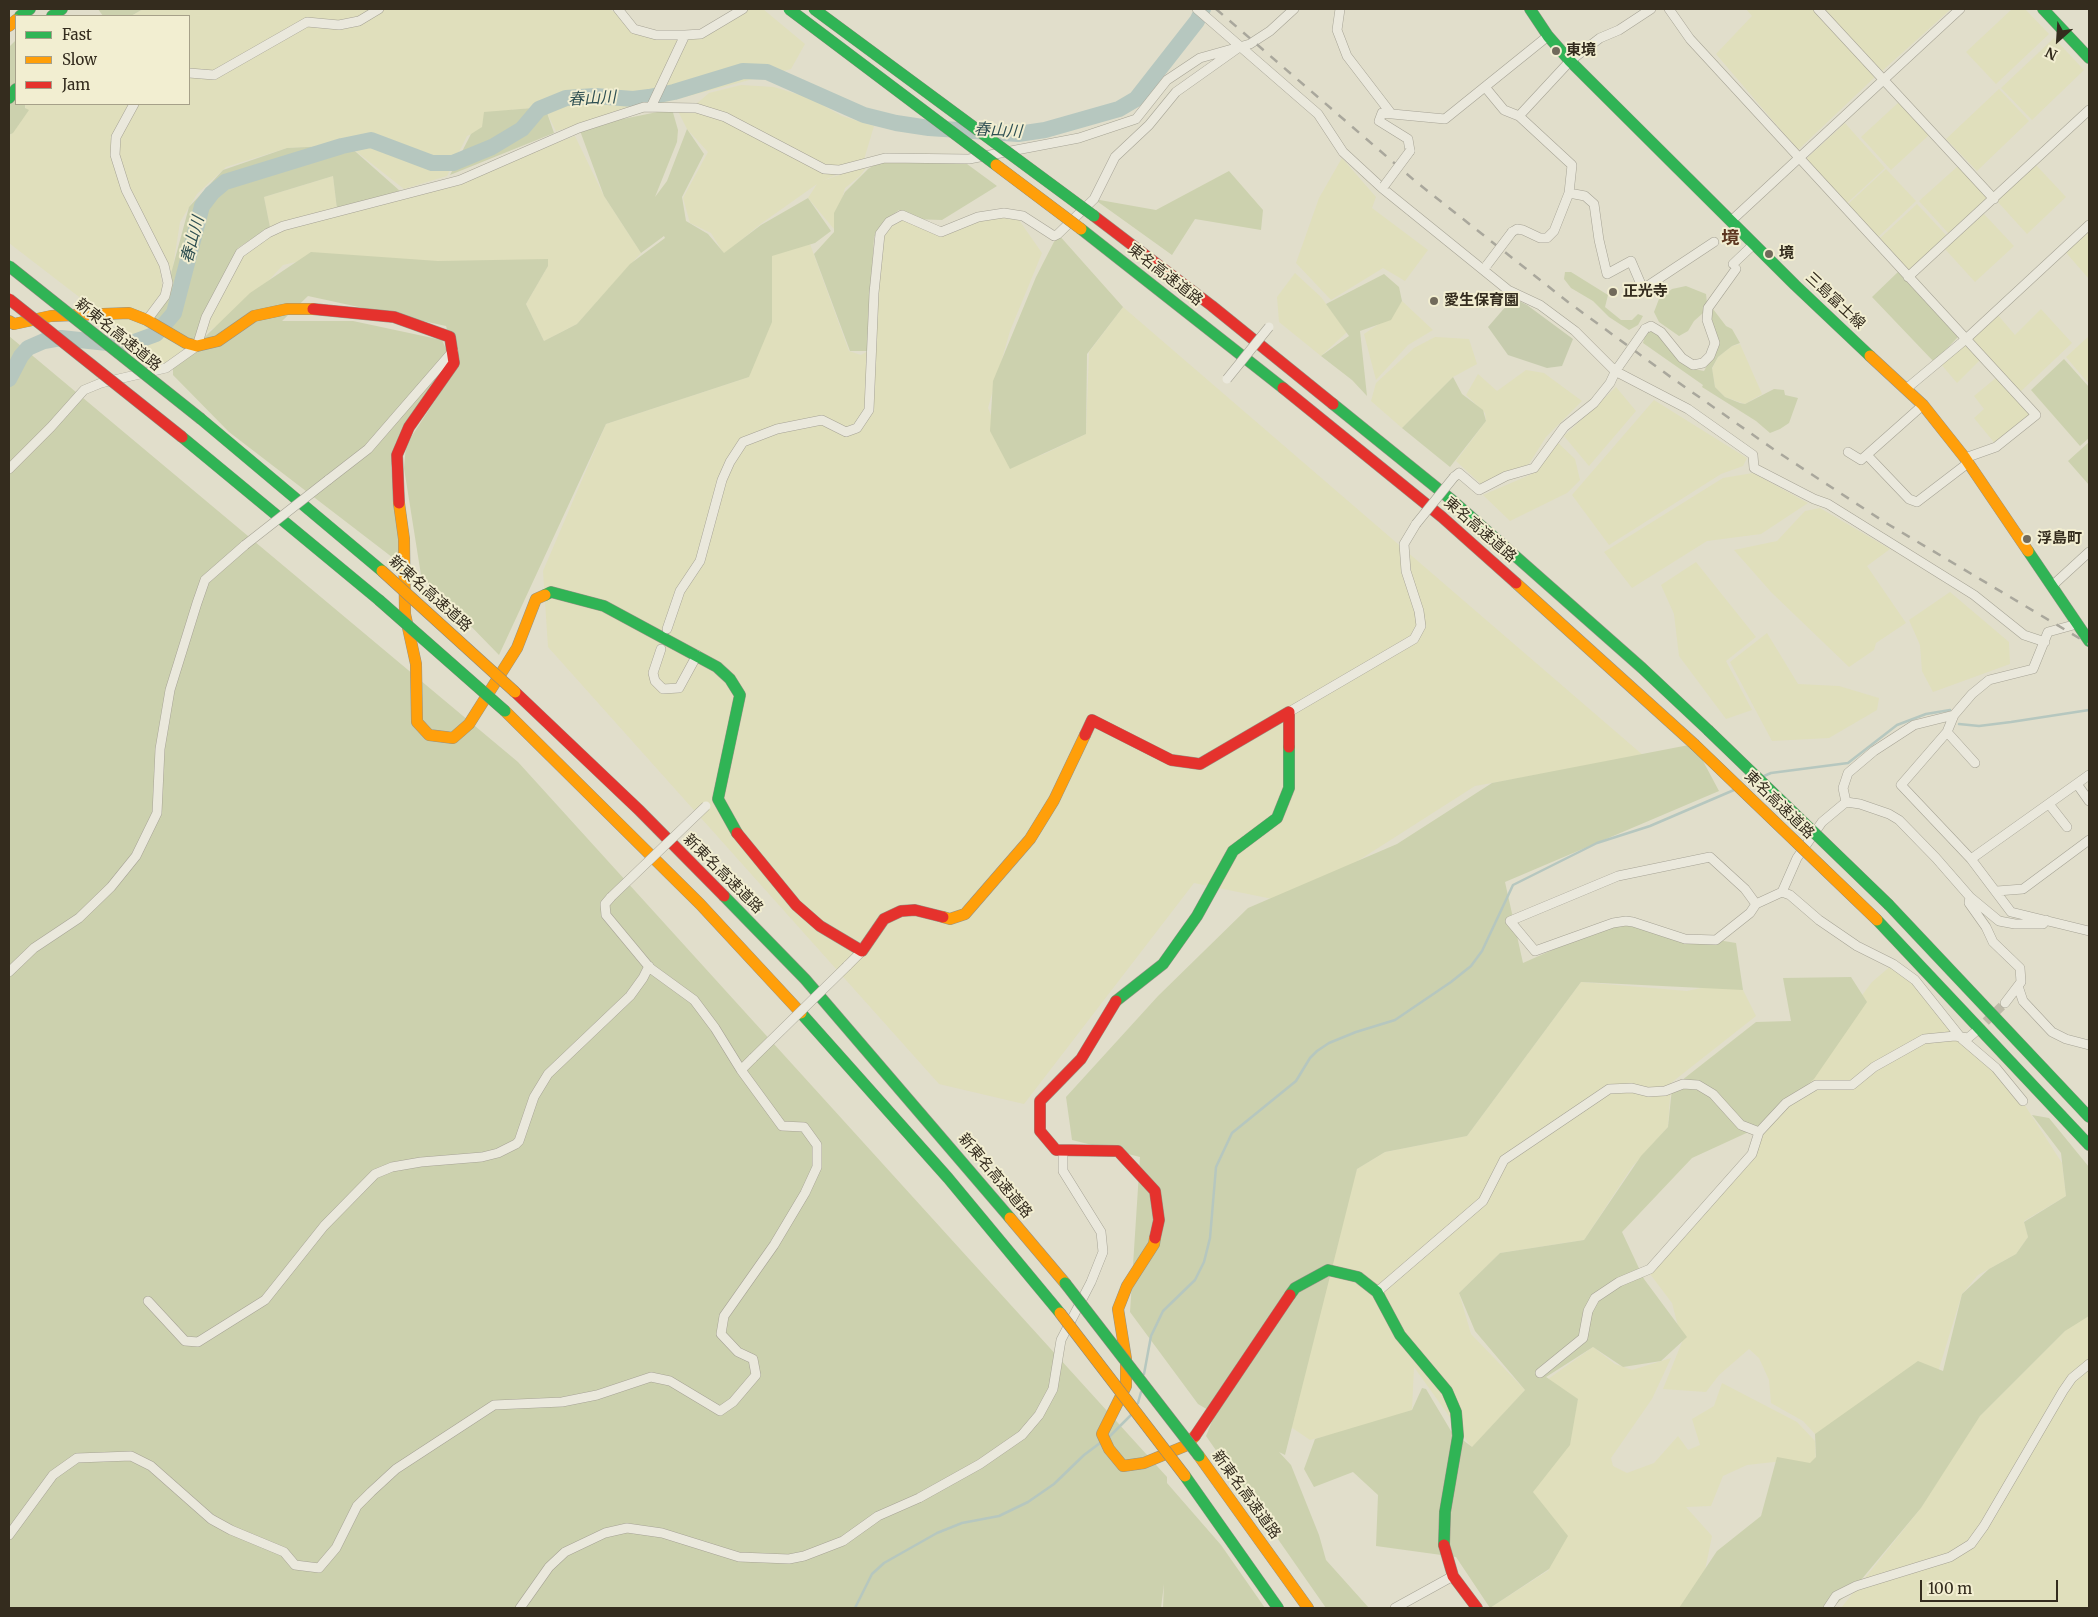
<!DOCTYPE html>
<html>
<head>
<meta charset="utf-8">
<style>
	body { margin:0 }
	#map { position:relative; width:2098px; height:1617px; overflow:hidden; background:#e1decb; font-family:Merriweather,serif }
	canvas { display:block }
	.frame { position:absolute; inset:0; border:10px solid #342c1e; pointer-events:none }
	.legend { position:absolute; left:15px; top:15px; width:175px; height:90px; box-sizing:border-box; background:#f2eed1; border:1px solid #a6a089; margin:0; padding:6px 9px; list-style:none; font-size:15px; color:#342c1e }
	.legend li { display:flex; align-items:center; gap:10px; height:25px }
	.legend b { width:25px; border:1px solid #a6a089 }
	.north { position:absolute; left:2033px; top:15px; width:50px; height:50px; -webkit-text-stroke:4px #f2eed1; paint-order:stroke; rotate:206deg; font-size:14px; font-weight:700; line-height:20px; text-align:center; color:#342c1e }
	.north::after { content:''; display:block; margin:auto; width:18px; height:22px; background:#342c1e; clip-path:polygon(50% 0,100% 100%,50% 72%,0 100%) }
	.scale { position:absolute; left:1920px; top:1580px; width:138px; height:22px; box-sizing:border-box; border:2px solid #342c1e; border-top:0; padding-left:6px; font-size:15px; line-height:18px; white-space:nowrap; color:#342c1e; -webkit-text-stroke:4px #f2eed1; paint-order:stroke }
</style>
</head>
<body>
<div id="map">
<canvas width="2098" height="1617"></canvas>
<div class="frame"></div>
<ul class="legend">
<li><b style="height:6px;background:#30b455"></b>Fast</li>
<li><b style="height:6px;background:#ff9f0a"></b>Slow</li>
<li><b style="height:6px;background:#e5322d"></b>Jam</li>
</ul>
<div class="north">N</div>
<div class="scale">100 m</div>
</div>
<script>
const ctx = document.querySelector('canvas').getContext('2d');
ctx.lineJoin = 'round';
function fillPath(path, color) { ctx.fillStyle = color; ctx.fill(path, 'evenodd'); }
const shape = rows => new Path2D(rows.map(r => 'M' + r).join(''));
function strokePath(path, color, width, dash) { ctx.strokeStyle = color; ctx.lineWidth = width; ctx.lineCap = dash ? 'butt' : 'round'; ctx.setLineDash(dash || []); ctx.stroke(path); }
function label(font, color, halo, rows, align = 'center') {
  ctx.font = font + ' Merriweather,"Noto Sans JP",serif'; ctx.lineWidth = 4; ctx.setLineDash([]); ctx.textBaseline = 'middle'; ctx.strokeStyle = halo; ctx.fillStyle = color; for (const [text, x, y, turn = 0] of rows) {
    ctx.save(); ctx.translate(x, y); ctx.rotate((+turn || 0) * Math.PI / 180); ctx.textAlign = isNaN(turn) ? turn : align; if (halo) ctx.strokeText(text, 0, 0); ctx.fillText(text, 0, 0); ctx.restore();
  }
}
fillPath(shape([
	[143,9,609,9,641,27,690,37,741,9,763,9,805,44,791,69,556,131,544,107,511,110,486,115,481,130,467,136,447,176,404,189,348,145,287,148,226,167,197,194,180,222,172,273,140,211,116,157,119,182,133,203,159,260,163,293,187,348,165,363,9,243,9,137,26,112,25,104,189,104,189,16,131,16],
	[1746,9,1813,9,1875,77,1798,150,1716,54,1752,16],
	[1824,9,1951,9,1882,71],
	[2012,9,2025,9,2049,34,1996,84,1966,52],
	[2054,38,2084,70,2032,120,2001,88],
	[741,85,774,87,810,98,842,116,874,126,863,163,822,181,868,165,860,176,845,188,834,229,808,198,817,184,762,223,724,254,711,233,690,223,683,198,708,152,687,129,678,111,695,105,709,93],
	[1999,89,2029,121,1977,171,1946,139],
	[1899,102,1930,134,1891,170,1861,137],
	[1845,123,1885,168,1846,204,1805,160],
	[575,136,604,196,641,253,577,324,544,341,526,304,548,266,404,269,330,254,283,265,237,315,194,339,238,248,290,228,441,185],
	[1342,158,1376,197,1372,208,1428,250,1405,281,1383,268,1331,300,1296,263,1319,198],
	[2036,165,2066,197,2027,234,1997,201],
	[1958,166,1988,198,1949,234,1919,201],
	[1886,169,1916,201,1877,238,1847,205],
	[333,176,337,209,270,227,264,197],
	[1917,204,1947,236,1908,273,1878,240],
	[1984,214,2014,246,1975,282,1945,249],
	[906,217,941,232,994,217,1019,220,1042,253,1010,331,988,408,1011,464,1044,454,1086,434,1089,352,1123,307,1644,756,1475,786,1292,903,1194,883,1024,1104,939,1084,548,647,543,571,606,424,749,377,772,254,810,244,849,351,861,355,875,347,881,234],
	[2089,223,2089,279,2062,248],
	[1295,273,1321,297,1347,332,1321,356,1279,322,1277,297],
	[1402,301,1433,330,1408,345,1376,380,1364,334,1392,315],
	[2041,309,2072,343,2019,393,1970,339,1997,314,2015,335],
	[2089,336,2089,384,2066,357],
	[1435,337,1469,339,1477,364,1453,377,1402,428,1371,401,1376,383,1414,348],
	[1965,342,1982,358,1957,383,1940,363],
	[1740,344,1762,394,1745,404,1725,397,1715,387,1712,369,1718,357,1732,346],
	[1526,370,1544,373,1582,401,1546,437,1529,464,1482,485,1456,461,1486,421,1485,413,1466,395,1478,374,1497,391],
	[1997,377,2034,414,1997,446,1974,418,1984,409,1974,396],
	[1616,387,1636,411,1589,466,1564,436],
	[1654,400,1747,458,1743,466,1721,474,1609,545,1572,495],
	[1554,439,1575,459,1580,480,1567,493,1510,521,1483,495,1532,474],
	[1753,473,1808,503,1761,534,1707,541,1632,588,1604,552,1723,478],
	[1820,508,1890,549,1867,566,1906,623,1876,643,1874,650,1849,667,1771,592,1734,550,1777,541,1805,511],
	[1696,562,1756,637,1726,661,1752,710,1726,719,1679,656,1674,614,1661,585],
	[1950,592,2009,642,2010,664,1933,692,1922,671,1920,645,1909,620],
	[1767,633,1798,684,1839,686,1879,698,1877,710,1829,738,1772,741,1730,662],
	[1893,964,1923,990,2017,1093,2062,1163,2066,1196,2024,1221,2028,1237,2016,1254,1978,1275,1962,1294,1938,1372,1904,1378,1815,1434,1803,1421,1771,1403,1769,1380,1759,1358,1749,1349,1719,1375,1706,1392,1663,1389,1682,1342,1672,1303,1650,1274,1752,1157,1759,1132,1872,982],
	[1738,980,1756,1016,1671,1083,1668,1127,1632,1167,1584,1240,1500,1253,1459,1293,1471,1334,1525,1390,1472,1448,1414,1367,1412,1410,1367,1426,1310,1440,1272,1414,1357,1169,1385,1152,1467,1136,1581,982,1687,991],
	[2089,1316,2089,1608,1841,1608,1921,1508,1975,1421,2070,1326],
	[1593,1347,1615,1364,1632,1370,1671,1358,1652,1399,1611,1458,1613,1466,1627,1473,1654,1463,1678,1436,1688,1450,1700,1445,1692,1419,1714,1406,1722,1383,1797,1422,1815,1441,1816,1461,1799,1467,1783,1461,1747,1465,1723,1476,1711,1506,1686,1507,1712,1536,1704,1575,1687,1608,1490,1608,1549,1570,1533,1492,1578,1400,1566,1391,1544,1382]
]), '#e0dfbc');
fillPath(shape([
	[98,9,143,9,131,16,103,16],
	[16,40,16,104,25,104,25,108,29,110,13,133,9,135,9,47],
	[545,107,554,133,450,175,471,134,482,127,484,112],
	[672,109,678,130,677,142,655,197,667,181,687,129,704,154,682,197,686,221,708,234,724,253,761,225,808,198,831,231,815,243,772,256,772,322,749,377,606,424,499,655,421,575,404,468,406,445,458,365,446,326,308,296,282,321,353,321,442,340,449,356,415,419,396,442,391,467,401,564,229,432,173,375,173,368,250,293,311,252,438,261,548,259,548,266,526,304,544,341,577,324,630,264,665,238,664,236,641,253,604,196,579,128],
	[348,145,400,191,337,209,333,176,264,197,270,227,238,248,195,342,150,322,165,296,189,207,223,170,287,148],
	[885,158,967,164,997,186,942,220,912,219,899,210,885,220,874,237,867,351,850,351,814,254,834,232,834,213,845,192,868,169],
	[1229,171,1263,210,1261,230,1195,219,1172,255,1094,199,1156,210],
	[1058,234,1123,307,1087,354,1086,434,1010,469,990,431,993,381,1036,277],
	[1565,272,1571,272,1608,295,1605,307,1621,320,1632,320,1638,314,1643,316,1638,325,1629,330,1609,317,1593,301,1571,288,1564,279],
	[1898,272,1958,337,1934,362,1872,297],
	[1384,274,1399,287,1402,301,1391,320,1360,331,1367,396,1352,380,1321,356,1349,336,1326,304],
	[1686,286,1706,294,1707,303,1703,313,1694,321,1688,331,1679,336,1659,322,1654,312,1659,299,1672,289],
	[1713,309,1726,326,1732,329,1740,343,1732,346,1718,357,1712,368,1715,387,1725,397,1740,403,1745,404,1774,389,1784,390,1785,395,1798,398,1789,423,1780,429,1770,433,1756,421,1702,387,1703,385,1643,343,1646,331,1650,327,1658,332,1689,368,1704,371,1719,344,1710,313],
	[9,336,518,762,1167,1477,1167,1483,1221,1545,1265,1608,1163,1608,1164,1584,1161,1608,9,1608],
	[2064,359,2089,387,2089,438,2080,446,2031,390],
	[1453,377,1462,394,1483,410,1486,421,1450,467,1402,428],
	[2089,442,2089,485,2068,461],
	[1694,744,1719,791,1505,882,1523,963,1613,923,1736,943,1743,990,1581,982,1467,1136,1385,1152,1357,1169,1285,1455,1279,1452,1291,1465,1319,1535,1326,1560,1369,1608,1326,1608,1206,1436,1215,1414,1198,1404,1130,1312,1140,1157,1072,1140,1066,1097,1158,996,1248,908,1397,844,1492,783],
	[1851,977,1867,1002,1814,1079,1753,1130,1692,1158,1622,1232,1644,1279,1687,1337,1661,1361,1623,1367,1593,1347,1546,1377,1578,1399,1570,1445,1533,1492,1568,1536,1549,1569,1490,1608,1456,1557,1376,1546,1378,1495,1353,1472,1314,1487,1304,1469,1315,1439,1412,1410,1422,1388,1426,1389,1451,1431,1472,1447,1525,1390,1475,1331,1459,1293,1500,1253,1584,1240,1641,1156,1668,1127,1672,1088,1756,1022,1791,1021,1783,978],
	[2032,1115,2049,1118,2089,1167,2089,1316,2065,1331,1980,1416,1921,1508,1856,1586,1832,1608,1679,1608,1717,1551,1761,1516,1777,1457,1810,1463,1816,1457,1815,1434,1918,1361,1943,1371,1962,1294,1989,1269,2016,1254,2028,1237,2024,1222,2066,1196,2061,1153]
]), '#ccd1ae');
fillPath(shape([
	[1513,298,1527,305,1573,339,1562,366,1547,368,1508,355,1488,327]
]), '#c7ccae');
strokePath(shape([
	[1959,724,1979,726,2011,722,2089,710],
	[1764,776,1771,773,1848,763,1897,725,1926,714,1950,710],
	[1144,1374,1151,1336,1163,1311,1195,1280,1204,1262,1210,1238,1216,1167,1232,1133,1296,1081,1310,1058,1317,1051,1329,1043,1356,1032,1395,1020,1451,982,1471,966,1482,951,1513,885,1597,843,1650,826,1734,790],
	[1138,1403,1141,1392],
	[1109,1437,1132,1414],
	[855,1608,872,1574,884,1563,937,1533,962,1523,999,1516,1028,1502,1054,1484,1084,1455,1100,1443]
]), '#b6c7bf', 2.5);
strokePath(shape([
	[9,379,21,356,28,348,44,341,61,338,126,345,156,334,174,313,202,206,212,193,225,182,342,146,371,140,432,163,453,163,492,147,522,129,539,109,566,98,595,96,633,99,649,97,674,92,743,71,767,72,864,115,896,123,929,128,1018,134,1045,130,1119,109,1136,99,1197,21,1203,9]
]), '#b6c7bf', 16);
strokePath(shape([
	[1976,1031,2005,1003]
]), '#bebaa8', 9, [9, 4.5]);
const street = shape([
	[618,9,634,29,656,35,685,35,701,34,743,9],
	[1197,9,1318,114,1343,152,1382,188,1508,290,1540,305,1575,331,1615,371,1688,409,1753,455,1754,468,1814,499,1828,504,1974,595,2024,635,2045,642],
	[1340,9,1337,30,1347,56,1390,112],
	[1669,9,1690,39,2036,415,1996,447,1965,458],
	[1818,9,1994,199],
	[189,73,214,75,307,22,339,25,359,21,379,9],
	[1485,87,1504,110,1519,116,1572,165,1569,193,1554,231,1547,238,1540,238,1523,230,1517,229,1512,232],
	[134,104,116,137,115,155,126,190,164,265,168,283,165,296,147,320],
	[651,107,685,35],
	[1519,116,1570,61,1600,38,1619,30,1651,9],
	[1410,151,1408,139,1379,121,1382,113,1445,119,1548,36],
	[1569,193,1585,196,1594,204,1599,240,1607,274,1631,261,1643,289,1714,242],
	[1731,221,1960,9],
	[1733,264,1754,244],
	[1908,277,2089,110],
	[1645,329,1651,326,1661,332,1682,358,1693,365,1703,363,1710,356,1715,343,1707,320,1708,308,1736,269],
	[1906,389,1966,339,2089,225],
	[1848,452,1861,460,1923,405],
	[1867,455,1909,499,1917,502,1968,463],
	[9,469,51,427,84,390,101,383,166,368,197,346,206,317,240,253,268,233,283,226,460,180,579,128,644,107,696,108,725,117,824,169,839,170,885,158,969,159,1079,138,1136,119,1167,80,1200,58,1250,44,1270,31,1294,9],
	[1454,477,1459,473,1479,490,1506,476,1534,468,1564,427,1594,403,1610,383,1617,368],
	[328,480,368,449,453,351],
	[2053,585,2089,552],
	[2077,624,2048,632,2033,669,1989,680,1972,694,1954,715,1947,732,1901,785,1971,859,2011,912,2089,931],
	[667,629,680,591,700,561,722,480,730,462,743,442,777,429,822,420,846,432,857,428,869,410,874,293,880,234,889,222,902,215,941,232,978,217,1004,213,1023,216,1054,236,1058,234,1094,199,1115,157,1149,125,1176,92,1238,48],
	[661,649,653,673,655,681,663,689,679,688,697,655],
	[1289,712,1414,639,1421,626,1419,611,1406,571,1404,544,1416,524],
	[1947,732,1975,763],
	[2077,784,2089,801],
	[1846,802,1843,788,1848,773,1874,751,1914,725,1954,715],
	[2049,804,2067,827],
	[1971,859,2089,775],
	[1997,891,2023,889,2089,840],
	[1782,892,1797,858,1822,822,1846,802,1860,804,1889,814,1899,820,1936,858,1970,897,1969,903,1986,927,1993,942,2020,968,2021,982,2005,1003],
	[611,897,605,904,606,915,650,968,694,1000,715,1028,741,1070,753,1058],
	[1970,897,1999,921,2015,924,2043,924,2046,920],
	[1756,904,1745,889,1710,857,1618,876,1510,921,1535,951,1613,923,1626,921,1633,922,1685,939,1716,940,1750,913,1756,904,1782,892,1790,895,1819,920,1857,946,1893,964,1915,980,1962,1039,1996,1068,2023,1101],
	[847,966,862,951],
	[9,972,34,948,79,918,111,887,136,856,157,813,160,749,170,690,197,603,205,580,245,545],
	[2018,986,2023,1001,2052,1032,2066,1039,2089,1045],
	[1377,1292,1483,1201,1504,1160,1609,1089,1632,1088,1648,1092,1665,1091,1683,1084,1698,1085,1713,1094,1741,1125,1759,1132],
	[148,1301,185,1341,198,1342,265,1300,324,1226,375,1174,392,1167,421,1162,482,1157,498,1153,516,1144,519,1141,534,1097,548,1074,630,996,643,978,649,966],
	[1540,1373,1583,1338,1588,1311,1595,1298,1619,1282,1650,1269,1752,1154,1759,1132,1786,1103,1816,1085,1852,1085,1874,1067,1924,1039,1955,1036,1968,1038,1974,1033],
	[9,1535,53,1475,77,1458,131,1456,151,1466,211,1519,231,1530,284,1552,295,1565,319,1568,336,1548,357,1506,371,1492,396,1469,494,1405,562,1402,597,1395,651,1377,670,1381,720,1411,733,1402,756,1375,753,1359,738,1352,721,1334,724,1316,774,1245,805,1193,817,1167,817,1145,804,1127,782,1126,741,1070],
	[520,1608,549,1567,565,1552,605,1533,627,1528,662,1533,739,1557,789,1559,804,1556,843,1541,878,1516,919,1498,980,1464,1022,1435,1039,1415,1053,1389,1061,1340,1091,1282,1103,1252,1101,1232,1063,1171,1063,1150],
	[1395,1608,1453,1576],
	[1828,1608,1836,1596,1856,1586,1950,1557,1971,1544,1984,1526,2063,1391,2072,1378,2089,1364]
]);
const fast = shape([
	[1530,9,1548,36,1570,61,1795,285,1870,356],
	[2043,9,2089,58],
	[20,16,30,9],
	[52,16,62,9],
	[9,98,16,89],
	[1081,229,1283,388],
	[1333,404,1453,501,1642,668,1708,730],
	[201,419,382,571],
	[182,437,379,600],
	[2028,551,2089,641],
	[545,595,551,592,604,606,717,667,730,679,740,695,718,799,737,833],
	[724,896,805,979,1010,1218],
	[1889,905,2089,1117],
	[1877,920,2089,1145],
	[1116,1001,1163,964,1197,916,1233,851,1277,818,1289,788,1289,747],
	[801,1013,948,1178,1060,1313],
	[1290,1295,1295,1288,1328,1270,1358,1277,1377,1292,1400,1335,1447,1391,1456,1412,1458,1436,1445,1512,1444,1545],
	[1185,1476,1278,1608]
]);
const slow = shape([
	[9,26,16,20],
	[9,321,14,324,51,316,129,313,147,320,186,343,197,346,218,341,254,316,287,309,313,309],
	[1870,356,1923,405,1965,458,2028,551],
	[399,503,404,539,405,614,416,664,417,722,429,735,453,738,469,724,517,648,536,599,545,595],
	[1516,583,1694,744],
	[505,711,700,904,801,1013],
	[943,917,950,919,965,914,1030,839,1054,800,1085,735],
	[1010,1218,1065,1283],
	[1155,1238,1154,1244,1127,1286,1118,1309,1126,1359,1126,1386,1102,1434,1109,1449,1123,1466,1144,1463,1185,1446,1195,1436],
	[1199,1456,1308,1608]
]);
const jam = shape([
	[1094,216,1212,306,1333,404],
	[313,309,394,317,450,337,454,363,409,427,397,455,399,503],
	[1283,388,1442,517,1516,583],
	[515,692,639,810,724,896],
	[1085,735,1092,720,1171,760,1200,764,1289,712,1289,747],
	[737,833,796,905,820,926,862,951,884,919,901,911,915,910,943,917],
	[1116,1001,1081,1059,1040,1101,1040,1131,1056,1150,1118,1151,1155,1191,1159,1220,1155,1238],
	[1195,1436,1290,1295],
	[1444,1545,1453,1576,1477,1608]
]);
strokePath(street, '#a6a395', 10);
strokePath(fast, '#969285', 12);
strokePath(slow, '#969285', 12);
strokePath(jam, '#969285', 12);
strokePath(street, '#eae8dc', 9);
strokePath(fast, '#30b455', 11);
strokePath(slow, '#ff9f0a', 11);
strokePath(jam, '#e5322d', 11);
strokePath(shape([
	[1216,9,1415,181,1568,302,1672,378,1776,451,1886,523,2089,644]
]), '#a9a79c', 2.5, [9, 9]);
const streetBridge = shape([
	[1384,186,1410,151],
	[1487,265,1512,232],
	[1619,366,1645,329],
	[1227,379,1269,327],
	[1416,524,1454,477],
	[245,545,328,480],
	[611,897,706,806],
	[753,1058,847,966]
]);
const fastBridge = shape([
	[789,9,996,165],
	[814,9,1094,216],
	[9,266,201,419],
	[379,600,505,711],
	[1708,730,1889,905],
	[1065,1283,1199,1456]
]);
const slowBridge = shape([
	[996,165,1081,229],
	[382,571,515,692],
	[1694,744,1877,920],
	[1060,1313,1185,1476]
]);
const jamBridge = shape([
	[9,299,182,437]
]);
strokePath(streetBridge, '#a6a395', 10, []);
strokePath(fastBridge, '#8c887b', 12, []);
strokePath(slowBridge, '#8c887b', 12, []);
strokePath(jamBridge, '#8c887b', 12, []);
strokePath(streetBridge, '#eae8dc', 9);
strokePath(fastBridge, '#30b455', 11);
strokePath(slowBridge, '#ff9f0a', 11);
strokePath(jamBridge, '#e5322d', 11);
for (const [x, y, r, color] of [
	[1556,51,5,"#716a5b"],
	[1769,254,5,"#716a5b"],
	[1613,292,5,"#716a5b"],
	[1434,301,5,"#716a5b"],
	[2027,539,5,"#716a5b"]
]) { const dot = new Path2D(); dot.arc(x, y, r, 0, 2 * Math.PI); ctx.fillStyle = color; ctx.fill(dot); strokePath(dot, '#f2eed1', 2); }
label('bold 15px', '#342c1e', '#f2eed1', [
	["東境",1566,51],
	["境",1779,254],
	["正光寺",1623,292],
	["愛生保育園",1444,301],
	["浮島町",2037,539]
], 'left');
label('15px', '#342c1e', '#f2eed1', [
	["東名高速道路",1165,275,38],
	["三島富士線",1835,301,43],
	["新東名高速道路",118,335,39],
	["東名高速道路",1480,530,41],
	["新東名高速道路",430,594,42],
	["東名高速道路",1779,805,44],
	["新東名高速道路",723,874,45],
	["新東名高速道路",995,1176,50],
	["新東名高速道路",1246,1495,54]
]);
label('italic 16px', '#2e4f52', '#f2eed1', [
	["春山川",592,99,-3],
	["春山川",998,131,3],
	["春山川",193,240,-75]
]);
label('bold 18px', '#5d3720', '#f2eed1', [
	["境",1730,239]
]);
</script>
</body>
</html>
